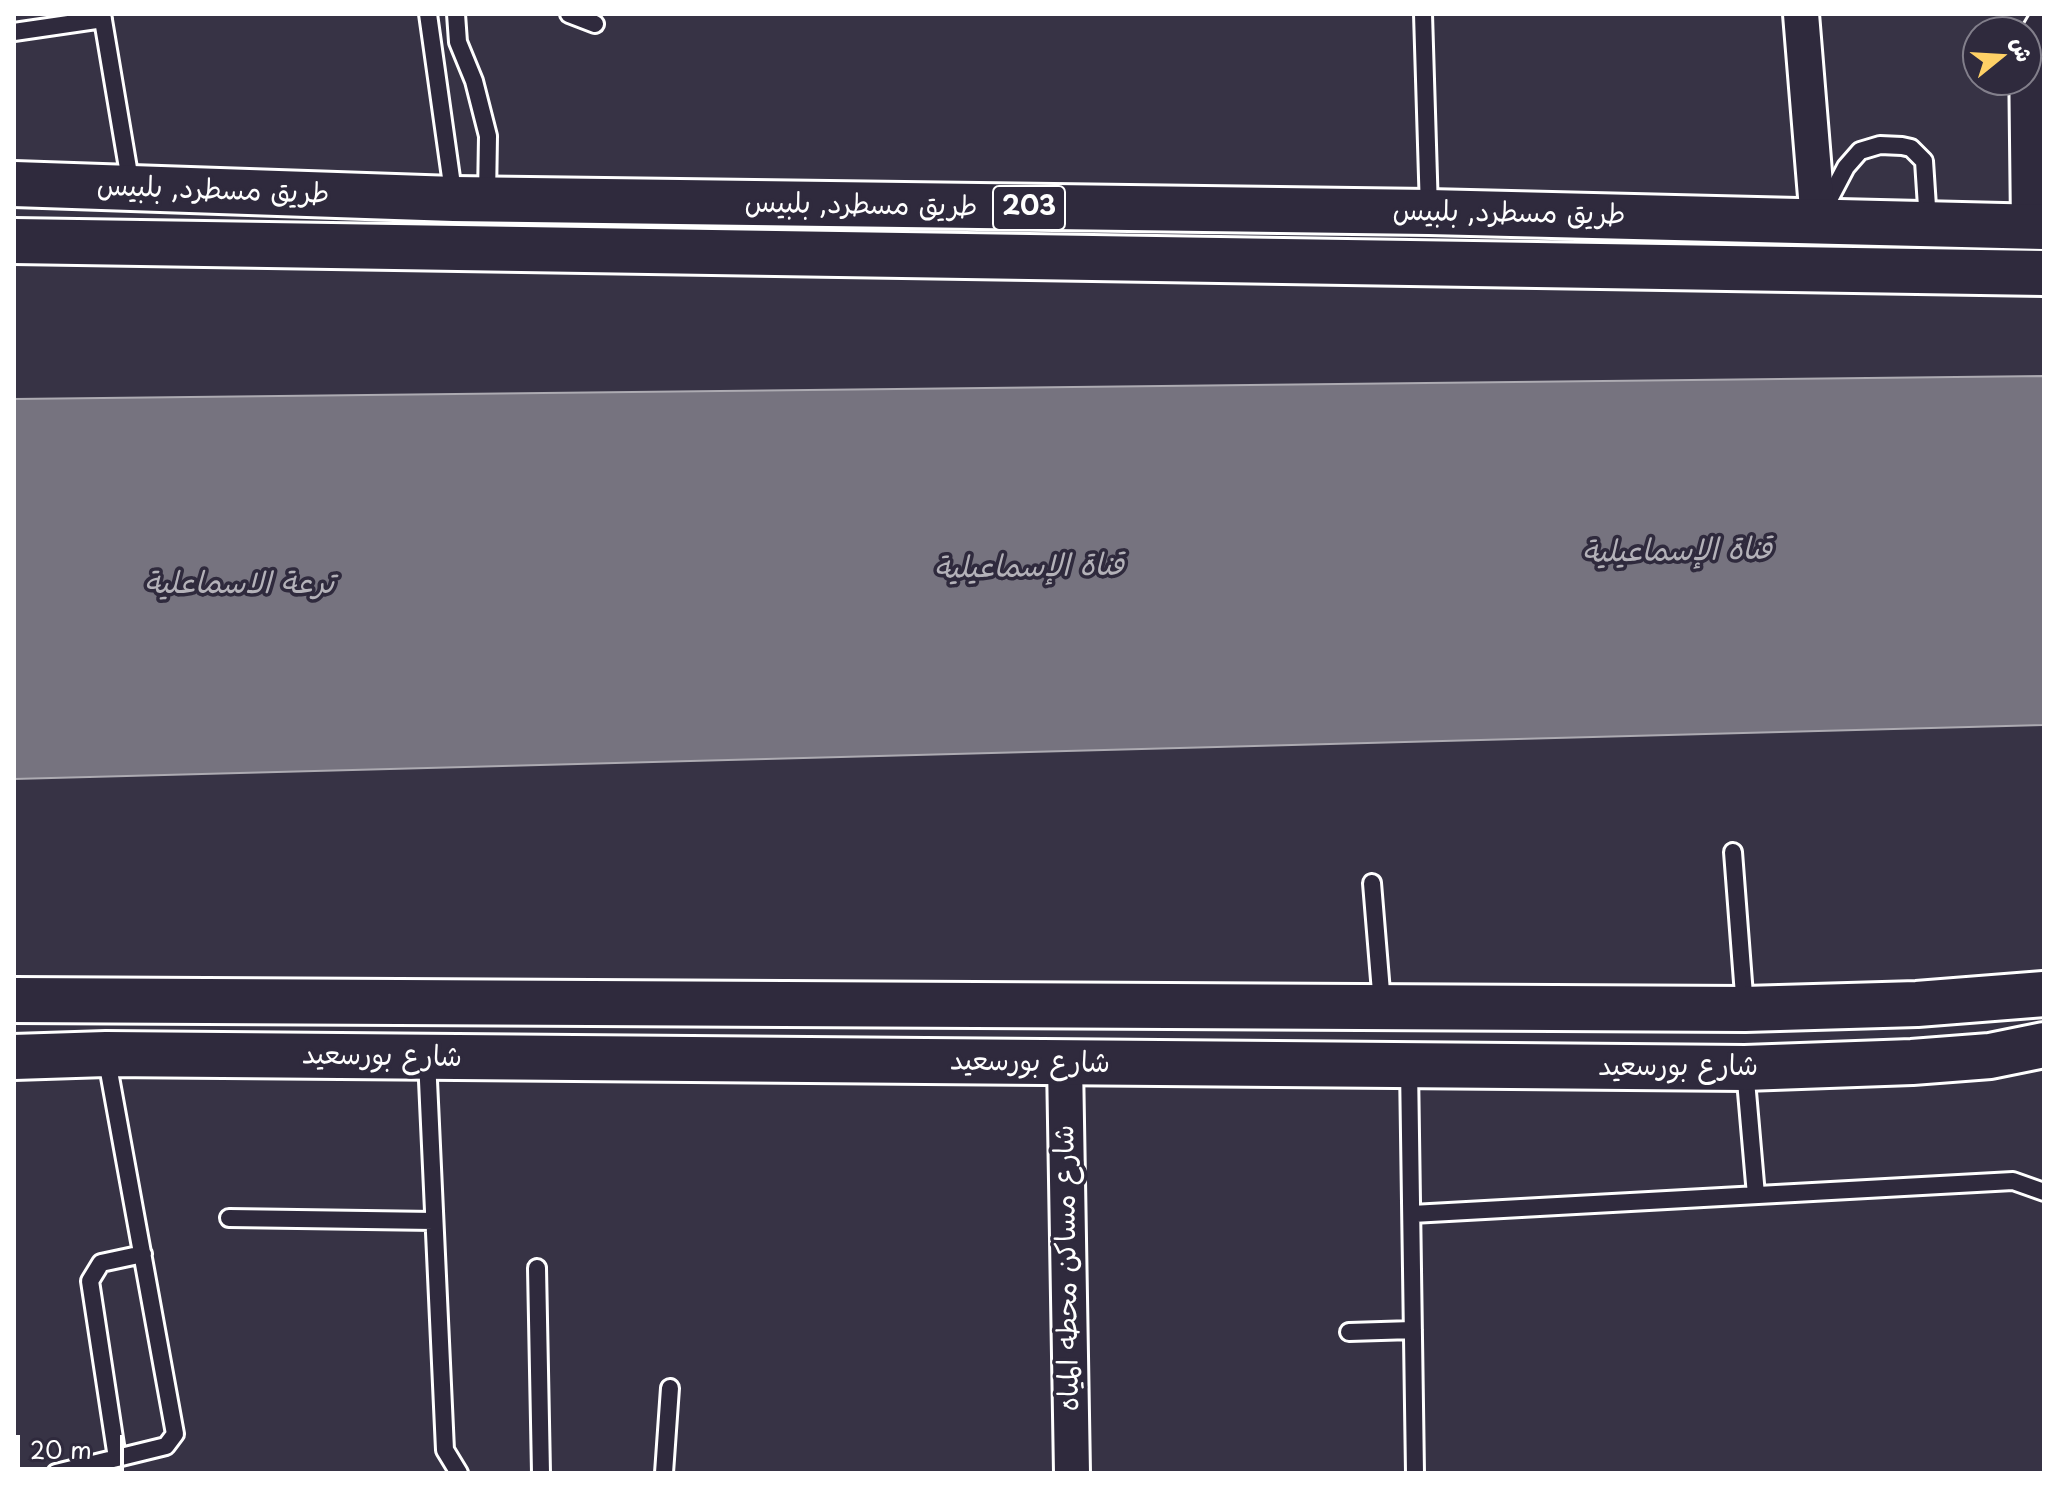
<!DOCTYPE html>
<html>
<head>
<meta charset="utf-8">
<style>
	body { margin:0 }
	#map { position:relative; width:2058px; height:1487px; overflow:hidden; background:#373345; font-family:"Playpen Sans","Playpen Sans Arabic",sans-serif }
	canvas { display:block }
	.frame { position:absolute; inset:0; border:16px solid #fff; pointer-events:none }
	.north { position:absolute; left:1962px; top:16px; width:80px; height:80px; box-sizing:border-box; background:#2f2a3d; border:2px solid #827f8b; border-radius:50%; rotate:72deg; font-size:22px; font-weight:700; line-height:32px; text-align:center; color:#fff }
	.north::after { content:''; display:block; margin:auto; width:28px; height:36px; background:#ffd166; clip-path:polygon(50% 0,100% 100%,50% 72%,0 100%) }
	.scale { position:absolute; left:16px; top:1435px; width:108px; height:36px; box-sizing:border-box; border:4px solid #fff; border-top:0; padding-left:10px; font-size:24px; line-height:28px; white-space:nowrap; color:#fff; -webkit-text-stroke:6px #2f2a3d; paint-order:stroke }
</style>
</head>
<body>
<div id="map">
<canvas width="2058" height="1487"></canvas>
<div class="frame"></div>
<div class="north">ش</div>
<div class="scale">20 m</div>
</div>
<script>
const ctx = document.querySelector('canvas').getContext('2d');
ctx.lineJoin = 'round';
function fillPath(path, color) { ctx.fillStyle = color; ctx.fill(path, 'evenodd'); }
const shape = rows => new Path2D(rows.map(r => 'M' + r).join(''));
function strokePath(path, color, width, dash) { ctx.strokeStyle = color; ctx.lineWidth = width; ctx.lineCap = dash ? 'butt' : 'round'; ctx.setLineDash(dash || []); ctx.stroke(path); }
function label(font, color, halo, rows, align = 'center') {
  ctx.font = font + ' "Playpen Sans","Playpen Sans Arabic",sans-serif'; ctx.lineWidth = 7; ctx.setLineDash([]); ctx.textBaseline = 'middle'; ctx.strokeStyle = halo; ctx.fillStyle = color; for (const [text, x, y, turn = 0] of rows) {
    ctx.save(); ctx.translate(x, y); ctx.rotate((+turn || 0) * Math.PI / 180); ctx.textAlign = isNaN(turn) ? turn : align; if (halo) ctx.strokeText(text, 0, 0); ctx.fillText(text, 0, 0); ctx.restore();
  }
}
const water = shape([
	[2044,376,2044,725,14,779,14,399,2044,376]
]);
fillPath(water, '#76737f');
strokePath(water, '#adabb2', 2);
const lane = shape([
	[102,14,131,186],
	[428,14,454,199],
	[456,14,458,42,474,81,488,136,487,197],
	[569,14,595,24],
	[1423,14,1429,210],
	[14,32,103,19],
	[1824,209,1846,167,1860,151,1880,145,1902,146,1911,148,1924,161,1928,222],
	[1733,852,1745,1008],
	[1372,883,1382,1004],
	[427,1059,445,1450,459,1473],
	[1409,1067,1415,1473],
	[1745,1069,1756,1195],
	[1412,1214,2013,1181,2044,1192],
	[229,1218,434,1221],
	[537,1268,541,1473],
	[1349,1332,1413,1330],
	[117,1458,90,1281,101,1263,143,1254],
	[56,1473,166,1446,175,1434,106,1055],
	[664,1473,670,1388]
]);
const street = shape([
	[1801,14,1818,221],
	[2029,226,2027,54,2044,25],
	[1065,1063,1072,1473]
]);
const secondary = shape([
	[14,1000,1745,1009,1917,1004,2044,994],
	[14,1057,106,1054,1745,1068,1912,1062,1990,1056,2044,1045]
]);
const primary = shape([
	[14,184,454,199,1429,212,2044,227],
	[14,241,2044,273]
]);
strokePath(lane, '#fff', 22);
strokePath(street, '#fff', 40);
strokePath(secondary, '#fff', 50);
strokePath(primary, '#fff', 50);
strokePath(lane, '#2f2a3d', 16);
strokePath(street, '#2f2a3d', 34);
strokePath(secondary, '#2f2a3d', 44);
strokePath(primary, '#2f2a3d', 44);
for (const [x, y, w] of [
	[1029,208,72]
]) { const box = new Path2D(); box.roundRect(x - w / 2, y - 22, w, 44, 6); ctx.fillStyle = '#2f2a3d'; ctx.fill(box); strokePath(box, '#fff', 2); }
label('bold 26px', '#fff', null, [
	["203",1029,208]
]);
label('28px', '#fff', '#2f2a3d', [
	["طريق مسطرد, بلبيس",213,191,2],
	["طريق مسطرد, بلبيس",861,206,1],
	["طريق مسطرد, بلبيس",1509,214,1],
	["شارع بورسعيد",382,1057,1],
	["شارع بورسعيد",1030,1063,1],
	["شارع بورسعيد",1678,1067],
	["شارع مساكن محطه المياه",1068,1268,-91]
]);
label('italic 30px', '#b4b2b9', '#2f2a3d', [
	["قناة الإسماعيلية",1677,552,-1],
	["قناة الإسماعيلية",1029,568,-1],
	["ترعة الاسماعلية",239,585]
]);
</script>
</body>
</html>
